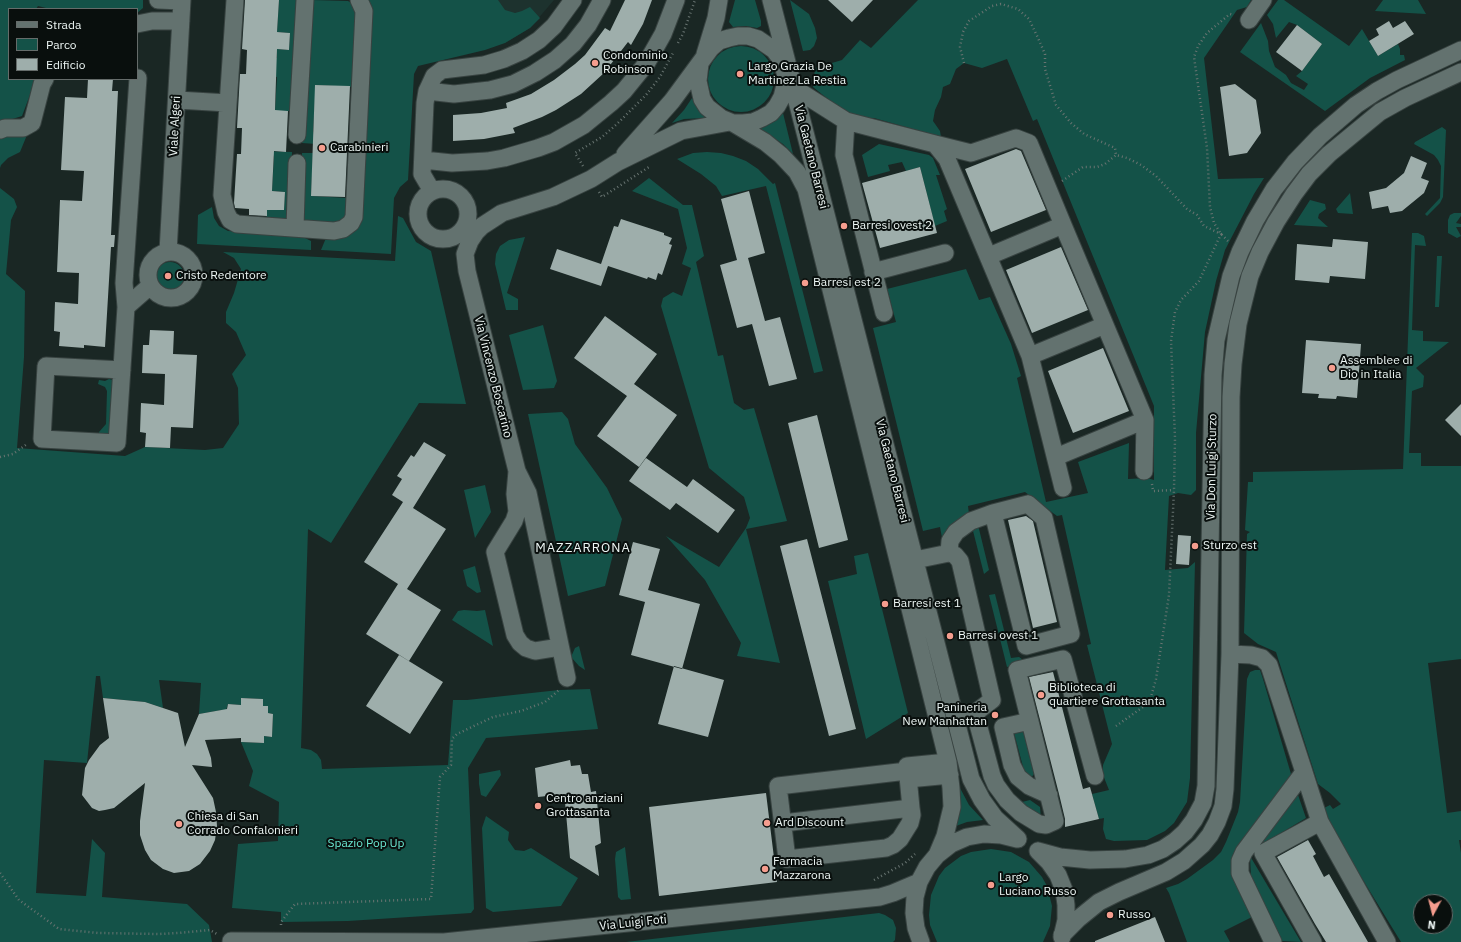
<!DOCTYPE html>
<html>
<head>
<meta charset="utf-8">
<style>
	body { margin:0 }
	#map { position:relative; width:1461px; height:942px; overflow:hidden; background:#1a2724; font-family:"IBM Plex Sans",sans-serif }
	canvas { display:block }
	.legend { position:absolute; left:8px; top:8px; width:130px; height:72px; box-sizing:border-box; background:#090f0d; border:1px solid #656c6a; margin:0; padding:5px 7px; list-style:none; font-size:12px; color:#eef7f5 }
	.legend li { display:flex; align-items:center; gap:8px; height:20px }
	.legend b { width:20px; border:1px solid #656c6a }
	.north { position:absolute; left:1413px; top:894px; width:40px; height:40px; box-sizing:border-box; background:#090f0d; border:1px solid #656c6a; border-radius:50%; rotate:187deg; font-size:11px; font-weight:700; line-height:16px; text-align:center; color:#eef7f5 }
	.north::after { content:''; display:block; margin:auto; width:14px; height:18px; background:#f59d8e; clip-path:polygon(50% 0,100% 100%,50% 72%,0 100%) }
</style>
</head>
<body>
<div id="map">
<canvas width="1461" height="942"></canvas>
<ul class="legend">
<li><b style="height:5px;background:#63726f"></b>Strada</li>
<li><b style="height:11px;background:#145248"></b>Parco</li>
<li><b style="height:11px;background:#9eaeab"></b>Edificio</li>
</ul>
<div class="north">N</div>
</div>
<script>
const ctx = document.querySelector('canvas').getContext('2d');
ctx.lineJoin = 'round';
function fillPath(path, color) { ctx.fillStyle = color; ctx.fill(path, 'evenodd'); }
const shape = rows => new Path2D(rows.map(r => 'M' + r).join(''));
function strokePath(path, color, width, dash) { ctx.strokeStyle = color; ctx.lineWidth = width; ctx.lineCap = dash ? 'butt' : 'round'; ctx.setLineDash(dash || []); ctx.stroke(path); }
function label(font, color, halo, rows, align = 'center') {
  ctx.font = font + ' "IBM Plex Sans",sans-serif'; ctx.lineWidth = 4; ctx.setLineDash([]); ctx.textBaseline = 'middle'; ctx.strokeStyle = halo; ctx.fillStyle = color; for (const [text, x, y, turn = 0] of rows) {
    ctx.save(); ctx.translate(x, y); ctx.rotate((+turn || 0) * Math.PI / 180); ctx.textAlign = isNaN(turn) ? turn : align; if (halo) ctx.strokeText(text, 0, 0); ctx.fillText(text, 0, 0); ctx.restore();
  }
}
fillPath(shape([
	[474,0,554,0,530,28,505,43]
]), '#1d322e');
fillPath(shape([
	[0,0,143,0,143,8,137,13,137,9,50,9,38,6,36,9,9,9,9,79,36,79,22,116,0,123],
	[279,0,300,0,294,111,275,111,277,77,266,76,267,58,277,58,277,49,289,50,290,33,277,32],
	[311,0,348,1,355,5,358,10,353,87,316,85,313,131,316,144,302,143,309,2],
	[367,0,498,0,505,10,515,13,522,11,530,7,540,18,530,28,505,43,485,50,418,66,414,74,408,180,400,187,394,198,391,254,321,250,326,238,349,235],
	[735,0,755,0,761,21,761,26,757,28,746,26,733,27,729,22],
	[790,0,809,14,815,28,817,38,814,46,810,50,803,51],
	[918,0,1251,0,1247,7,1237,10,1204,58,1218,179,1264,178,1254,194,1225,250,1216,281,1205,332,1196,433,1196,490,1191,495,1178,493,1169,496,1165,570,1188,568,1195,562,1190,778,1187,802,1174,823,1165,831,1147,840,1114,841,1106,839,1103,829,1104,818,1099,819,1092,794,1109,790,1103,775,1103,765,1112,744,1087,645,1091,644,1062,515,1057,516,1025,492,968,506,969,514,943,543,940,527,923,531,873,328,896,322,887,289,966,269,979,300,990,297,1011,344,1021,376,1017,378,1046,502,1088,493,1078,462,1129,443,1128,479,1147,478,1154,480,1154,406,1037,119,1033,121,1007,59,982,68,964,63,956,69,950,84,943,87,941,97,935,110,933,121,940,131,941,137,874,118,863,118,850,114,834,104,813,87,815,68,842,60,860,40,871,48],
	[1278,0,1284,0,1349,46,1362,29,1378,56,1398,44,1400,49,1400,55,1404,55,1405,60,1370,78,1325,111,1240,52,1261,23,1268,41,1269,51,1275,67,1286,75,1291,83,1304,90,1308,84,1296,76,1302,71,1322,44,1297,25,1289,22,1276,38,1273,24,1267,15],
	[1383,0,1418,0,1426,14,1375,11],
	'708 79a33 33 0 1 1 66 0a33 33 0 1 1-66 0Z',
	[692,98,705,118,684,119,672,123,684,110],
	[783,113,793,154,783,144,760,129,775,121],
	[1442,127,1446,130,1443,197,1440,203,1427,216,1425,214,1440,198,1441,166,1438,160,1434,155,1414,144,1415,142],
	[27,135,20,152,8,158,1,165,0,168,0,136],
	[879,144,929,155,933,158,940,175,936,175,947,209,944,211,947,221,935,226,920,167,906,171,902,162,888,165,890,171,868,177,862,155],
	[262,151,292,152,291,213,287,220,266,220,267,210,284,210,285,192,272,191,274,156],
	[707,152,721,153,733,156,746,161,758,169,773,184,775,183,823,371,814,373,766,186,722,196,716,186,701,174,677,159,693,153],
	[302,153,313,153,311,196,347,198,346,216,342,221,335,224,300,221],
	[649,178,683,205,692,205,704,256,696,262,718,356,723,355,734,403,744,410,754,408,787,521,746,529,780,663,737,656,741,643,705,580,666,536,719,567,746,528,750,518,744,497,709,468,661,306,663,298,673,292,682,296,691,268,682,264,687,248,678,209,632,191],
	[0,188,14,199,17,207,11,220,6,274,25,291,24,357,17,448,125,456,145,447,205,450,223,448,239,424,238,388,232,374,246,355,236,332,226,323,226,312,234,293,241,269,234,258,223,252,395,261,398,216,403,218,416,242,431,251,466,404,419,403,331,543,308,529,301,748,311,750,317,754,321,760,322,769,448,765,453,700,467,700,559,690,590,689,598,729,486,738,468,768,474,909,471,913,348,921,281,922,281,912,232,908,238,844,278,841,279,802,249,786,253,771,241,742,263,743,264,736,272,737,273,714,268,713,263,706,263,699,242,698,241,705,228,704,225,713,222,710,199,714,201,683,159,680,163,708,145,702,103,698,100,676,96,676,87,763,44,760,36,893,86,896,92,839,105,853,102,897,187,904,209,925,212,942,0,942],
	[1350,193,1353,214,1338,213,1336,209],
	[1310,200,1325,204,1326,209,1319,214,1318,218,1328,227,1294,225],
	[212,207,214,218,219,226,228,231,299,235,311,241,311,250,197,244,198,215],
	[1454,213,1461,213,1461,216,1456,223,1461,224,1461,227,1456,227,1461,236,1457,238,1448,233,1448,220,1450,215],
	[1412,233,1418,233,1424,236,1426,246,1415,245,1412,330,1423,331,1423,341,1449,342,1416,368,1424,376,1423,387,1412,391,1409,453,1421,453,1421,466,1461,466,1461,659,1428,663,1447,813,1461,811,1461,840,1459,840,1461,853,1461,942,1401,942,1320,810,1330,805,1333,809,1341,804,1330,793,1318,784,1276,652,1258,644,1244,633,1247,534,1250,532,1245,530,1248,482,1253,482,1253,472,1403,469],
	[1421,902,1445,902,1445,926,1421,926],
	[525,237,507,293,518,299,518,310,506,310,495,264,496,254,500,246,509,240],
	[1437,256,1442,256,1439,307,1435,307],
	'156 276a14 14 0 1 1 28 0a14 14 0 1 1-28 0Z',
	[543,325,557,381,554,388,523,390,509,335],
	[109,379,113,380,110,433,108,437,98,437,99,432,106,424,107,391,105,387,98,384,99,380,105,381],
	[562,412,568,419,575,444,607,488,622,519,605,586,568,596,528,414],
	[485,485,491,512,475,538,464,490],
	[972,527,978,527,979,529,989,570,984,574],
	[868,553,908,713,866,739,828,581,857,574,854,556],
	[475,566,481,592,477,593,467,586,463,570],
	[995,594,1011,658,1019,657,1026,662,1007,667,989,595],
	[464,610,477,611,485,610,493,646,452,620,458,611],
	[579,646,585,670,579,666,571,657,575,648],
	[1255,670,1260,670,1263,679,1291,774,1289,780,1239,846,1231,862,1232,875,1252,917,1224,931,1230,942,1187,942,1169,893,1166,888,1178,884,1187,879,1213,860,1221,852,1226,842,1238,812,1240,802,1247,679,1250,672],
	[1023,730,1034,774,1031,778,1025,774,1014,733],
	[500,770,501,775,486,797,481,795,479,784,479,774],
	[960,788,969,805,983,820,967,822,956,826],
	[1297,792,1306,818,1266,842,1258,843],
	[1030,800,1040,807,1041,819,1018,803],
	[486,816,509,832,508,840,515,850,524,851,531,848,578,878,561,906,493,912,486,908,482,828],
	[625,847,631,899,621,900,618,897,615,859,616,852],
	[991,849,1011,852,1029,862,1042,877,1047,886,1052,906,1050,926,1043,942,937,942,930,925,929,915,931,895,939,876,945,868,961,856,971,852],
	[1250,856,1301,942,1282,941,1257,892,1251,877],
	[879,913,885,915,893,920,896,928,895,940,893,942,626,942]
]), '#145248');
fillPath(shape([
	[245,0,279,0,277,32,290,33,289,50,277,49,275,110,288,111,286,152,274,151,272,191,285,192,284,210,267,210,267,216,249,215,249,209,235,208,234,203,237,154,241,154,242,128,237,128,240,74,246,74,247,50,242,49],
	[625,0,652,0,643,24,631,45,628,42,604,73,581,94,556,110,542,117,513,128,515,133,484,139,453,141,453,115,481,113,507,108,506,103,531,94,554,80,575,64,585,55,605,28,610,31],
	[828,0,873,0,852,22],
	[1389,21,1393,28,1405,21,1414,34,1378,56,1369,41,1379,35,1376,29],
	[1297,25,1322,44,1302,71,1276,52],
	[88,79,113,79,112,91,118,91,111,235,115,235,114,247,111,247,105,347,84,345,84,348,59,346,60,332,54,331,55,302,78,304,79,273,57,272,60,200,82,201,84,171,61,170,65,97,87,98],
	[1235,84,1256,100,1261,133,1247,153,1229,156,1220,87],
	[315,85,350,86,345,197,311,196],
	[1016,149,1021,151,1046,210,991,232,965,169],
	[1411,156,1427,163,1421,178,1429,181,1424,193,1402,211,1390,213,1388,206,1372,209,1369,192,1386,188,1404,173],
	[920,167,937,233,880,248,862,183],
	[749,191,765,253,748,258,765,321,780,317,797,379,769,386,752,324,737,328,720,265,737,260,721,199],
	[621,219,664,233,664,235,672,238,669,244,672,245,662,275,658,273,656,280,648,277,647,279,608,266,601,286,550,269,557,249,601,264,614,226,618,227],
	[1333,239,1368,242,1365,279,1330,276,1329,283,1295,280,1297,244,1332,247],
	[1061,247,1088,310,1032,333,1006,270],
	[605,316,657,354,634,384,677,415,639,467,597,436,627,396,574,358],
	[150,330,174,331,173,354,197,355,193,428,171,427,170,448,145,447,146,433,140,432,141,403,164,405,165,374,142,373,143,345,149,345],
	[1306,340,1361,344,1357,398,1337,396,1336,399,1318,398,1319,394,1302,393],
	[1103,348,1129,411,1073,433,1048,371],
	[1461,404,1461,436,1445,420],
	[817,415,848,540,819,548,788,423],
	[424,442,446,455,413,508,446,529,407,589,441,610,409,661,366,634,398,584,364,562,403,502,392,495,402,479,397,476,411,455,414,457],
	[646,458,687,487,693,479,735,510,718,533,676,503,670,510,629,481],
	[1026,516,1033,521,1057,622,1033,628,1008,520],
	[1178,535,1191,536,1189,565,1176,564],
	[807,539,856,729,829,736,780,546],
	[633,542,660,549,648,590,700,604,682,669,631,655,645,602,619,595],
	[399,655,443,682,410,734,366,706],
	[674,666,724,680,708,737,658,724],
	[1053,672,1083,789,1090,787,1099,819,1065,827,1065,819,1059,794,1029,677],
	[103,698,145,702,178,713,185,747,199,714,227,709,228,704,241,705,241,698,263,699,263,706,268,706,268,713,273,714,272,737,264,736,264,743,241,742,241,738,205,740,211,758,212,767,192,765,213,798,216,812,217,826,215,840,210,851,200,864,189,871,174,873,163,869,151,860,145,850,140,835,140,821,145,783,114,808,105,810,99,811,92,808,82,795,85,768,89,760,100,745,109,738],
	[570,760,571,766,580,765,582,774,588,774,591,792,596,791,601,843,595,846,599,876,570,858,565,802,556,795,538,797,535,768],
	[766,793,777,882,659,896,649,807],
	[1308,840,1316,854,1313,856,1324,877,1329,874,1368,942,1326,942,1315,924,1277,857],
	[1155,917,1165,942,1095,942,1095,941]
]), '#9eaeab');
const minor = shape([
	[158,0,182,1],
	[235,0,222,195,226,212,230,220,237,224,334,231,343,229,351,223,354,217,364,11,359,0],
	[771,0,971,779,982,800,995,818,1018,839],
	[1249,20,1263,0],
	[137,24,152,21,181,21],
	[705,54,716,18,719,0],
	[791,83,794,88,846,121,935,144,947,159,1030,356,1063,488],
	[427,91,454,94,490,90,513,84,535,73,555,60,573,44,588,25,602,0],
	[177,100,228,103],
	[846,121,844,155,884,313],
	[733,123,765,142,781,155,797,172,806,189,948,762,951,788,952,807,945,836,937,855],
	[0,130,5,128,23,128,32,123,42,84,45,79],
	[297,135,305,0],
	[935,144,971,153,1016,138,1029,143,1063,225],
	[625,154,672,101,711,48,719,41,729,38,738,36,748,36,758,39,774,50,780,58,785,72,786,81,782,97,777,106,771,113,762,118,753,122,743,123,733,123,721,118,707,107,702,99,698,81,700,64],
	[423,160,452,163,487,161,504,158,538,148,554,142,584,125,611,103,624,91,646,64,663,34,676,0],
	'418 214a25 25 0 1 1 50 0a25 25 0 1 1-50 0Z',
	[432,191,422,174,425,103,427,91,434,76,442,70,484,65,504,59,522,51,539,40,554,26,573,0],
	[295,228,297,163],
	[168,252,182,0],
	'148 275a23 23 0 1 1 46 0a23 23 0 1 1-46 0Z',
	[989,256,1063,225,1105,325,1030,356],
	[873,272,945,253],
	[126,307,124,283,138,78],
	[1105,325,1145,420,1144,471],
	[122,370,46,366,42,439,117,443,126,307,150,286],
	[1056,457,1145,420],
	[517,471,515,494,517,512,514,521,495,552,515,635,520,643,526,648,535,651,560,647],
	[1028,504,1044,518,1071,634,1026,646,993,513,1028,504],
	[949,553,950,541,956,532,971,521,993,513],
	[915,560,949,553,955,555,960,561,992,700,975,713],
	[1230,654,1251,655,1262,658,1269,665,1304,772,1244,852,1240,861,1240,873,1273,942],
	[567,678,528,493,517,471,467,271,465,254,470,241,476,232,482,226,502,213,553,197,591,179,618,162,681,131,730,122],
	[955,719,975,713,992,776,996,785,1007,800,1021,813,1039,824,1046,825,1055,821,1017,670,1063,659,1095,776],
	[1030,721,1003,727,1012,765,1018,777,1029,786,1049,795],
	[907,771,778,786,787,859,886,848,893,845,900,839,910,823,912,815,911,808],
	[1304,772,1320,822],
	[908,779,950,775],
	[783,823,911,808,907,766,948,762],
	[1038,851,1060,857,1090,860,1125,859,1148,855,1163,849,1175,841,1185,832,1194,820,1203,803,1206,786,1213,375,1216,340,1231,276,1240,252,1255,221,1274,189,1295,162,1320,136,1356,105,1377,91,1397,80,1461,50],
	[1038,851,1049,862,1058,875,1064,890,1066,905,1066,920,1062,937],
	[1062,935,1078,919,1099,902,1119,892,1166,872,1184,861,1202,845,1210,835,1217,822,1223,806,1225,789,1230,654,1231,397,1233,364,1238,324,1250,276,1260,252,1276,222,1294,194,1309,174,1329,154,1380,112,1405,98,1461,72],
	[231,941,444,942,880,897,893,893,919,882],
	[921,942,916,928,914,913,915,897,919,882,927,867,937,855,951,844,967,837,984,834,1001,835,1017,839],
	[1313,942,1263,853,1320,822,1387,942]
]);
strokePath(minor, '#384341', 19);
strokePath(shape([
	[678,43,683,34,695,0],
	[964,63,960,47,963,32,969,21,992,6,1001,4,1018,9,1029,19,1038,38,1045,54,1045,69,1056,105,1071,123,1084,134,1115,148,1116,155],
	[583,166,575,153,602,137,617,124,646,95,660,77,673,53],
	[1062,181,1083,167,1097,167,1105,164,1116,155,1127,158,1141,165,1156,176,1187,209,1197,215,1204,226,1221,234,1199,281,1181,300,1175,312,1171,341,1175,438,1174,490,1169,595,1156,679,1151,697,1143,707,1116,726],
	[599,192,602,197,649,167],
	[1228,241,1221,234,1214,223,1210,207,1207,148,1194,57,1198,46,1207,33,1230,14,1234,15],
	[0,457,13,454,27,444],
	[1152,484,1153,491,1174,490],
	[0,873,19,900,59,929,98,933,158,934,178,933,210,930,217,934],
	[874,880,905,863,915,854],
	[281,925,281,922,295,904,431,899,440,777,451,765,452,739,457,734,493,717,521,711,545,702,559,690]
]), '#687471', 2.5, [1, 3]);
strokePath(minor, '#63726f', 17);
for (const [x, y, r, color] of [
	[595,63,4,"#f59d8e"],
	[740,74,4,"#f59d8e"],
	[322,148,4,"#f59d8e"],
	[844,226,4,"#f59d8e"],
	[168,276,4,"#f59d8e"],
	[805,283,4,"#f59d8e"],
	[1332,368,4,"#f59d8e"],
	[1195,546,4,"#f59d8e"],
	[885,604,4,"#f59d8e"],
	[950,636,4,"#f59d8e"],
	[1041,695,4,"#f59d8e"],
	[995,715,4,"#f59d8e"],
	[538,806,4,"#f59d8e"],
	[767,823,4,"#f59d8e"],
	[179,824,4,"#f59d8e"],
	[765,869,4,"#f59d8e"],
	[991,885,4,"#f59d8e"],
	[1110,915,4,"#f59d8e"]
]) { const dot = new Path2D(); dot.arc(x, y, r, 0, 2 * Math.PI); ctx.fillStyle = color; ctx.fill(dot); strokePath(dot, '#090f0d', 1.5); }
label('12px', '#eef7f5', '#090f0d', [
	["Condominio",603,56],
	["Robinson",603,70],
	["Largo Grazia De",748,67],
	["Martinez La Restia",748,81],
	["Carabinieri",330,148],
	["Barresi ovest 2",852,226],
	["Cristo Redentore",176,276],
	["Barresi est 2",813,283],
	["Assemblee di",1340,361],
	["Dio in Italia",1340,375],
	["Sturzo est",1203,546],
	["Barresi est 1",893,604],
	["Barresi ovest 1",958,636],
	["Biblioteca di",1049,688],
	["quartiere Grottasanta",1049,702],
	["Panineria",987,708,"right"],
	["New Manhattan",987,722,"right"],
	["Centro anziani",546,799],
	["Grottasanta",546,813],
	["Chiesa di San",187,817],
	["Corrado Confalonieri",187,831],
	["Ard Discount",775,823],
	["Farmacia",773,862],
	["Mazzarona",773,876],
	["Largo",999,878],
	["Luciano Russo",999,892],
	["Russo",1118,915]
], 'left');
label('12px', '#eef7f5', '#090f0d', [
	["Viale Algeri",175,126,-87],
	["Via Gaetano Barresi",811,157,76],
	["Via Vincenzo Boscarino",493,377,76],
	["Via Don Luigi Sturzo",1212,467,-89],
	["Via Gaetano Barresi",892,471,76],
	["Via Luigi Foti",633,923,-6]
]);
label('12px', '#6be9d3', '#090f0d', [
	["Spazio Pop Up",366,844]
]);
ctx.letterSpacing = '1px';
label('13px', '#eef7f5', '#090f0d', [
	["MAZZARRONA",583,548]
]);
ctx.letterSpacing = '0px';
</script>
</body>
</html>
